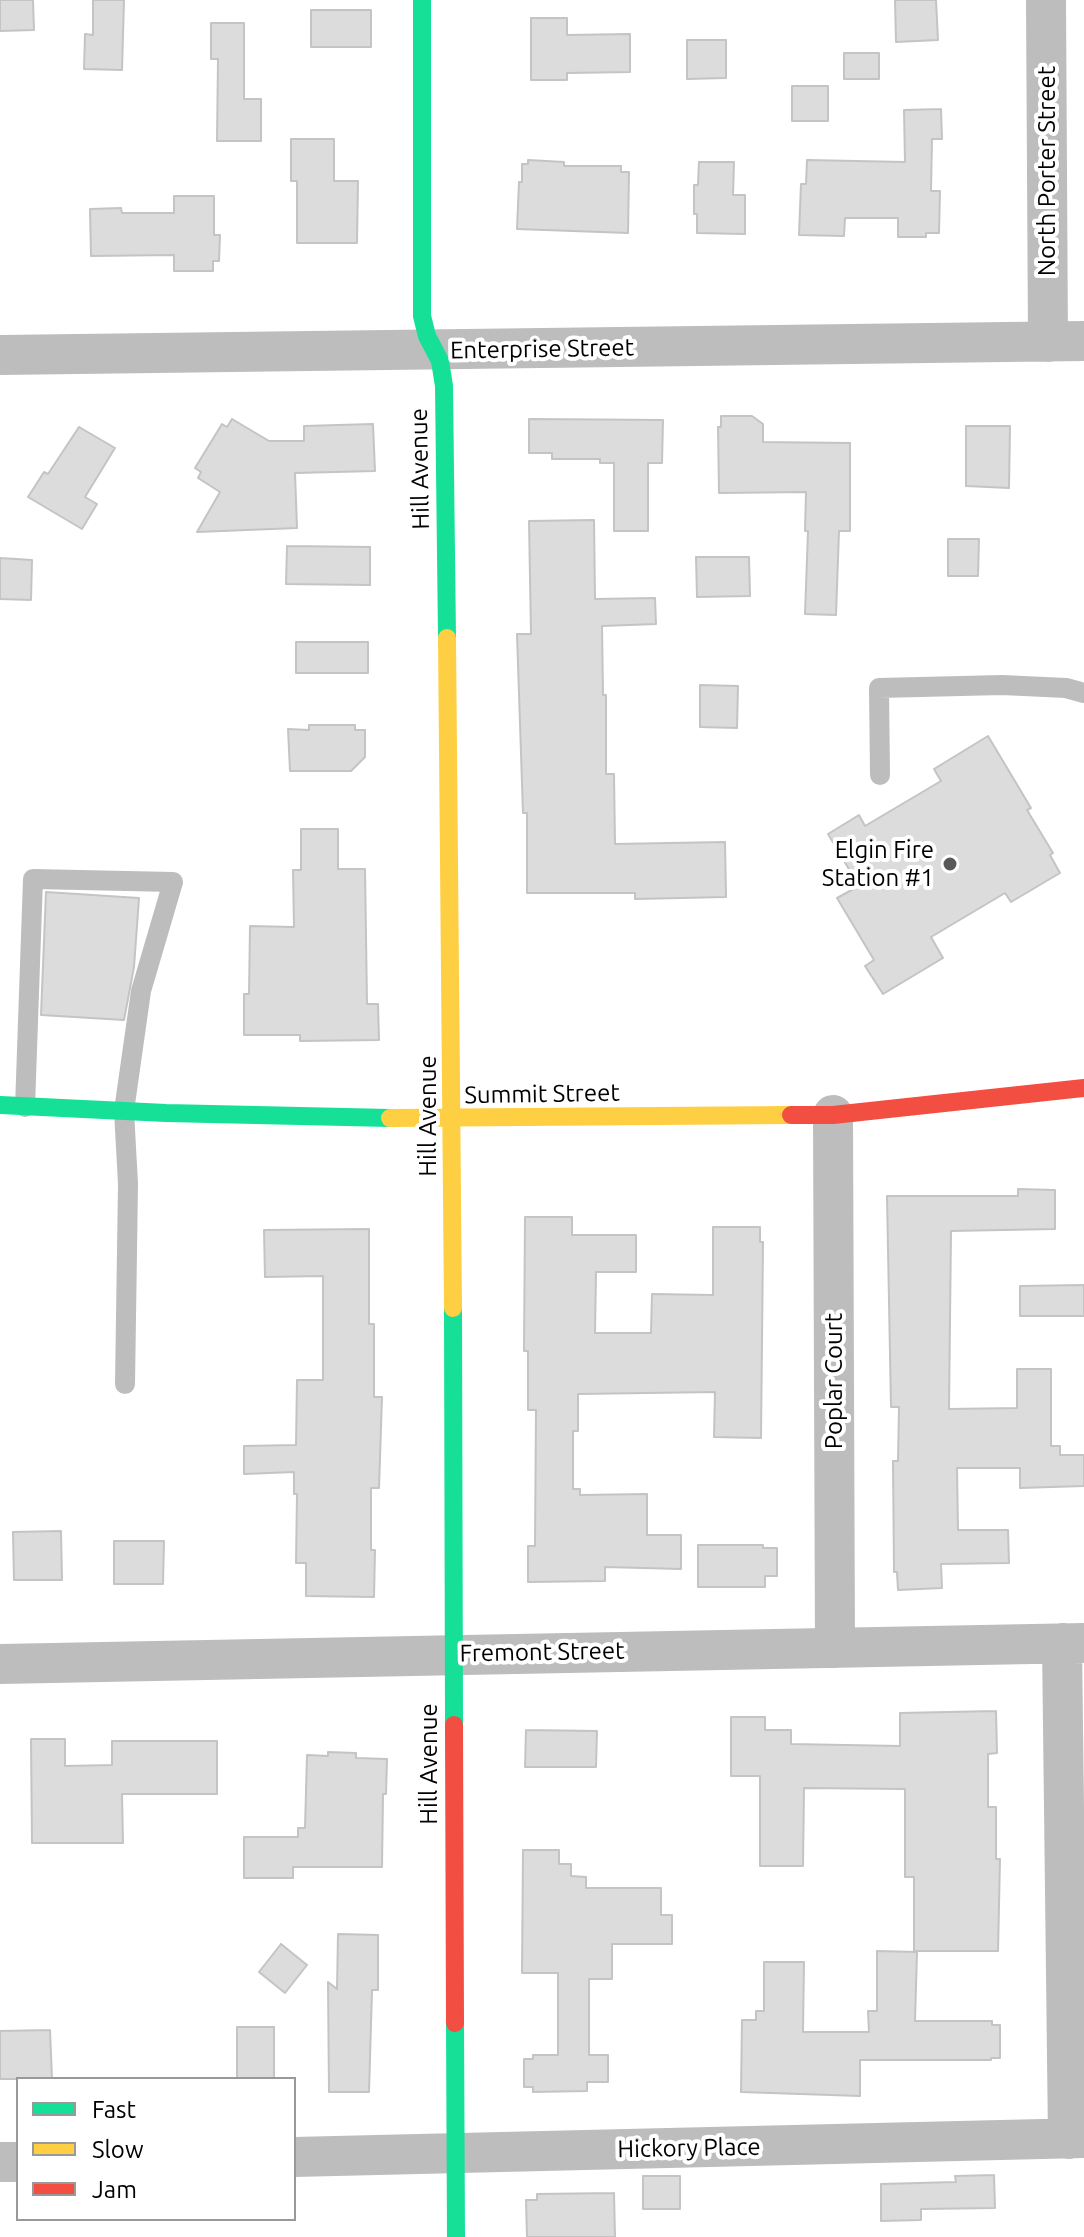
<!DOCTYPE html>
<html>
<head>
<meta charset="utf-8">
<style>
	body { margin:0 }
	#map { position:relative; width:1084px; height:2237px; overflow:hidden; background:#fff; font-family:Ubuntu,sans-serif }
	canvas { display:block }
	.legend { position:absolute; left:16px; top:2077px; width:280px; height:144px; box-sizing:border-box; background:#fff; border:2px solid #999; margin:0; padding:10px 14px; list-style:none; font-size:24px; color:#000 }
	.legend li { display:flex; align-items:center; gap:16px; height:40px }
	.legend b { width:40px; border:2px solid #999 }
</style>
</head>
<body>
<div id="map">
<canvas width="1084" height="2237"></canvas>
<ul class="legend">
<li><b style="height:10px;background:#16e098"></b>Fast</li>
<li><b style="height:10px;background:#ffcf43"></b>Slow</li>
<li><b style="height:10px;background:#f24e42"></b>Jam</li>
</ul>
</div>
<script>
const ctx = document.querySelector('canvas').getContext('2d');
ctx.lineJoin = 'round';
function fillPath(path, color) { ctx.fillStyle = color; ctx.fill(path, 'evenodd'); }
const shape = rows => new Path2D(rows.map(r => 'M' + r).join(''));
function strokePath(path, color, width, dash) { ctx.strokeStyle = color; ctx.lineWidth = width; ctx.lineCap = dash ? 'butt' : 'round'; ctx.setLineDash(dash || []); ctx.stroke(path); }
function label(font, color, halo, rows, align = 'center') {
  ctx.font = font + ' Ubuntu,sans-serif'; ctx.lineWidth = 8; ctx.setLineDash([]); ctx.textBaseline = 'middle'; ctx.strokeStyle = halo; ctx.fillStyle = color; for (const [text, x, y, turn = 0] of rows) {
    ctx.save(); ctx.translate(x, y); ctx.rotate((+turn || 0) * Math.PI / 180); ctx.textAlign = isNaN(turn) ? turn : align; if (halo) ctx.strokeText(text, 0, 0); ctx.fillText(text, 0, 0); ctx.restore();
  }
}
const building = shape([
	[0,0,33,0,34,30,0,31,0,0],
	[93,0,124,0,122,70,84,69,85,34,93,35,93,0],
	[895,0,936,0,938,40,896,42,895,0],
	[311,10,371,10,371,47,311,47,311,10],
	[531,18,567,18,567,35,630,34,630,72,567,73,567,80,531,80,531,18],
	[211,23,244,23,244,99,261,99,261,141,217,141,218,59,211,59,211,23],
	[687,40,726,40,726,78,687,79,687,40],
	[844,53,879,53,879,79,844,79,844,53],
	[792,86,828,86,828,121,792,121,792,86],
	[941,109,942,139,932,139,931,191,940,191,939,233,926,233,926,237,898,237,898,218,845,218,844,236,799,235,801,184,806,184,807,160,905,162,904,110,941,109],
	[291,139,334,139,334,181,358,181,357,243,297,243,297,181,291,181,291,139],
	[528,160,564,162,564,166,621,166,621,172,629,172,628,233,517,229,519,182,522,182,522,164,528,164,528,160],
	[699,162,734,162,733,195,745,195,745,234,697,233,697,214,694,214,694,185,698,185,699,162],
	[174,196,214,196,214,235,220,235,219,261,213,261,213,271,174,271,174,255,91,256,90,209,121,208,122,213,174,213,174,196],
	[721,416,752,416,763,424,763,442,850,443,850,531,839,531,836,615,805,614,808,531,805,531,806,492,719,493,718,427,721,427,721,416],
	[232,419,269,441,304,441,304,426,373,424,375,471,295,473,297,528,197,532,220,492,198,478,201,472,195,468,222,424,227,427,232,419],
	[529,419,663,420,662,463,648,463,648,531,614,531,614,463,600,463,600,459,552,459,552,453,529,453,529,419],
	[966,426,1010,426,1009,488,966,486,966,426],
	[79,427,115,448,85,497,97,504,82,529,28,497,44,472,48,474,79,427],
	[594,520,595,599,655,598,656,624,602,626,603,695,606,695,606,774,614,774,615,844,725,842,726,897,635,899,635,893,527,893,527,813,523,813,517,634,531,634,529,521,594,520],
	[948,539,979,539,978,576,948,576,948,539],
	[287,546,370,547,370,585,286,584,287,546],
	[696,557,749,557,750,596,697,597,696,557],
	[0,558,32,560,31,600,0,599,0,558],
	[296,642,368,642,368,673,296,673,296,642],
	[700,685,738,686,737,728,700,727,700,685],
	[309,725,355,725,355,730,365,730,365,757,351,771,290,771,288,729,309,730,309,725],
	[988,736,1031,808,1027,810,1053,853,1050,855,1060,873,1011,902,1005,893,931,937,943,958,883,994,865,966,874,960,837,898,859,886,828,834,859,815,865,826,941,781,934,769,988,736],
	[301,829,338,829,338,869,365,869,367,1004,378,1004,379,1040,300,1041,300,1035,244,1035,244,994,249,994,250,926,294,927,293,870,301,870,301,829],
	[46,892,139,898,134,967,124,1020,41,1015,46,892],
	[1018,1189,1055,1190,1055,1229,951,1231,949,1409,1017,1408,1017,1369,1051,1369,1051,1446,1060,1446,1060,1455,1084,1455,1084,1486,1020,1488,1020,1468,957,1468,958,1530,1008,1530,1009,1563,941,1564,942,1588,898,1590,897,1572,894,1572,893,1461,898,1461,899,1407,891,1407,887,1196,1018,1196,1018,1189],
	[525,1217,572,1217,572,1235,636,1235,636,1272,596,1272,595,1333,651,1333,652,1294,713,1295,713,1227,760,1227,760,1242,763,1242,761,1438,714,1437,715,1392,578,1394,578,1431,573,1431,573,1489,580,1489,580,1495,647,1494,647,1535,681,1535,681,1569,605,1567,605,1581,528,1582,528,1546,535,1546,536,1410,528,1410,528,1351,524,1351,525,1217],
	[369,1229,369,1324,374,1324,374,1397,382,1397,379,1488,371,1488,371,1550,375,1550,374,1597,306,1596,306,1563,296,1563,297,1494,294,1494,294,1472,244,1474,244,1446,296,1445,297,1380,323,1380,323,1276,265,1277,264,1230,369,1229],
	[1084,1285,1084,1316,1020,1316,1020,1286,1084,1285],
	[61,1531,62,1580,14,1580,13,1532,61,1531],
	[114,1541,164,1541,163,1584,114,1584,114,1541],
	[698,1545,763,1545,763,1548,777,1548,777,1576,765,1576,765,1587,698,1587,698,1545],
	[996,1711,997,1753,988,1754,988,1807,996,1807,996,1859,1000,1859,998,1951,914,1951,914,1877,905,1877,905,1789,804,1788,803,1866,760,1866,760,1776,731,1776,731,1717,765,1717,765,1730,791,1730,791,1744,900,1746,900,1713,996,1711],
	[526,1730,597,1731,596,1767,525,1767,526,1730],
	[31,1739,65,1739,65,1766,112,1765,112,1741,217,1741,217,1794,122,1794,123,1843,32,1843,31,1739],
	[328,1752,356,1753,356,1758,387,1759,386,1794,383,1794,382,1867,293,1867,293,1878,244,1878,244,1837,298,1837,298,1828,305,1828,307,1755,328,1756,328,1752],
	[523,1850,559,1850,559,1864,571,1864,571,1876,586,1877,586,1888,661,1888,661,1915,672,1915,672,1944,612,1944,612,1979,589,1979,589,2055,608,2055,608,2082,587,2082,587,2091,533,2092,533,2087,524,2087,524,2059,533,2059,533,2055,558,2055,558,1973,522,1973,523,1850],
	[338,1934,378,1935,378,1990,372,1990,369,2092,329,2092,328,1982,337,1989,338,1934],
	[281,1944,307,1965,285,1993,259,1972,281,1944],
	[877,1951,917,1952,915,2021,992,2021,992,2025,1000,2025,1000,2058,991,2058,991,2060,860,2060,860,2096,741,2092,742,2020,756,2020,756,2011,764,2011,764,1962,804,1962,803,2032,869,2032,868,2011,877,2011,877,1951],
	[237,2027,274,2027,274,2079,237,2079,237,2027],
	[50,2030,52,2079,0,2079,0,2031,50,2030],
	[994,2175,995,2208,921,2209,921,2220,881,2221,881,2184,956,2182,955,2176,994,2175],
	[643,2176,680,2176,680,2209,643,2209,643,2176],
	[614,2193,615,2237,527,2237,526,2200,537,2200,537,2194,614,2193]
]);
fillPath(building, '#dcdcdc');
strokePath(building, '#c4c4c4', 2);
strokePath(shape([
	[880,775,879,688,1002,685,1066,688,1084,693],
	[25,1107,33,879,173,882,141,991,124,1111,128,1184,125,1384]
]), '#bdbdbd', 20);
strokePath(shape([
	[1046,0,1048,342],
	[0,355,1084,341],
	[833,1115,835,1648],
	[1062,1643,1068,2139],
	[0,1664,1084,1643],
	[294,2157,1084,2138],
	[0,2162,18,2162]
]), '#bdbdbd', 40);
strokePath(shape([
	[422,0,422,316,427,336,440,361,444,386,447,638],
	[0,1105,166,1113,390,1118],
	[453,1308,454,1725],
	[455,2023,456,2237]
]), '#16e098', 18);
strokePath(shape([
	[447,638,453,1308],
	[390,1118,791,1115]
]), '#ffcf43', 18);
strokePath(shape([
	[791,1115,833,1115,1084,1088],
	[454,1725,455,2023]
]), '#f24e42', 18);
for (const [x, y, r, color] of [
	[950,864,8,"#595959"]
]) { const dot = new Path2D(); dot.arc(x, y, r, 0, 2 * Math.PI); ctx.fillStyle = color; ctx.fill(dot); strokePath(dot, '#fff', 3); }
label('24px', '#000', '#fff', [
	["North Porter Street",1047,171,-90],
	["Enterprise Street",542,349,-1],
	["Hill Avenue",420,469,-91],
	["Summit Street",542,1094,-1],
	["Hill Avenue",428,1116,-90],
	["Poplar Court",834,1381,-90],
	["Fremont Street",542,1652,-1],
	["Hill Avenue",429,1764,-90],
	["Hickory Place",689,2148,-1]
]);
label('24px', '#000', '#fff', [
	["Elgin Fire",934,850],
	["Station #1",934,878]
], 'right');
</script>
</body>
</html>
